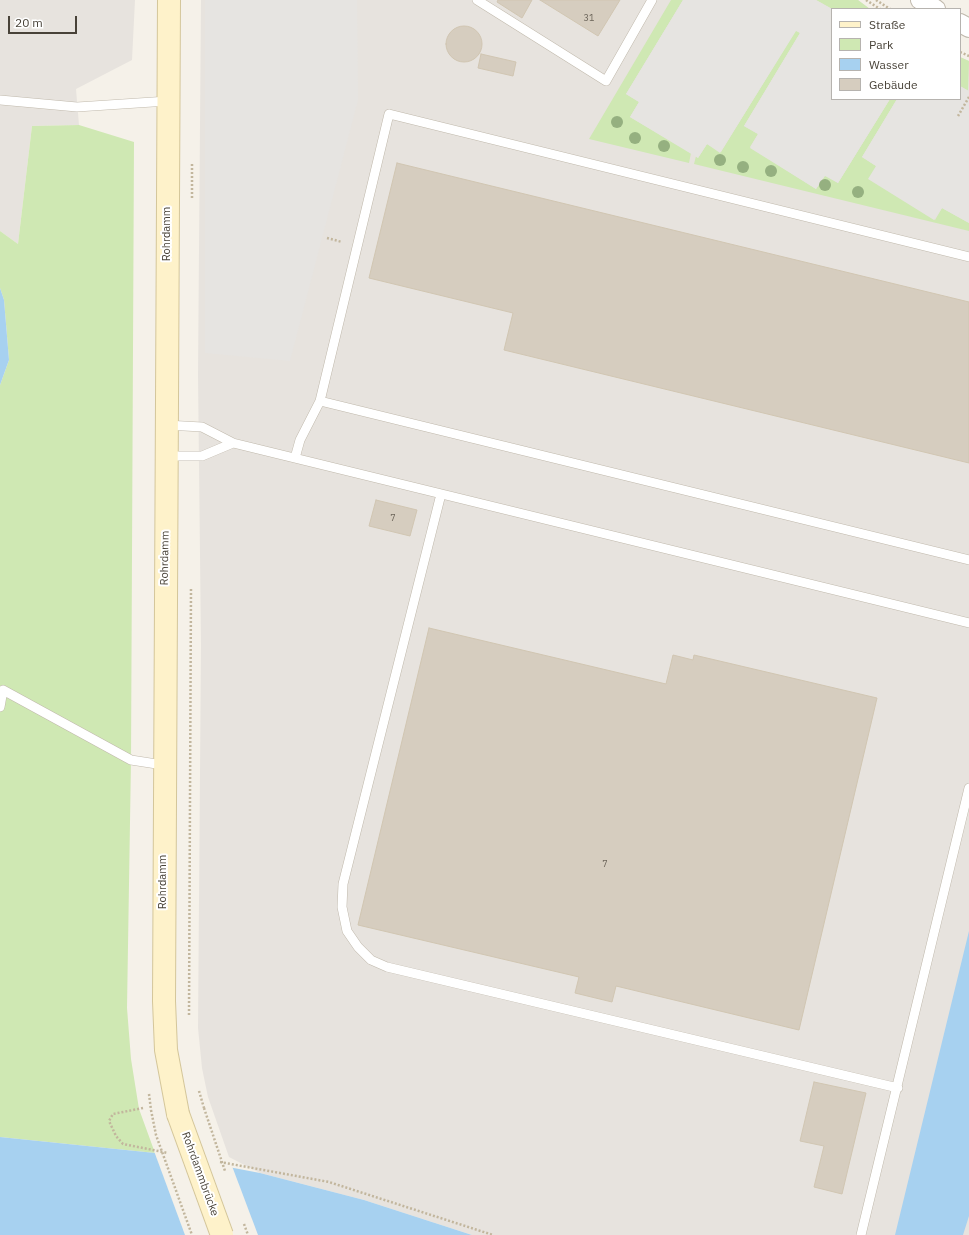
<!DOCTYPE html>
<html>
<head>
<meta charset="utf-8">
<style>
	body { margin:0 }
	#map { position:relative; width:969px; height:1235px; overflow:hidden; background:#f5f1e9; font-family:"IBM Plex Sans",sans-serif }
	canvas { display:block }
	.legend { position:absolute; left:831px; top:8px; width:130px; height:92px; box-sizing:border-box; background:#fff; border:1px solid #b6b3af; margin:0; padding:5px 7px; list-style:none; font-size:12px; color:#484238 }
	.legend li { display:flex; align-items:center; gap:8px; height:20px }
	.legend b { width:20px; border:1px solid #b6b3af }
	.scale { position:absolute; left:8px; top:16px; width:69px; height:18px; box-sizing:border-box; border:2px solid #484238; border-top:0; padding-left:5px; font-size:12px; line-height:14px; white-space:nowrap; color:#484238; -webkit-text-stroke:3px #fff; paint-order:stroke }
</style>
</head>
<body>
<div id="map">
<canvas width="969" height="1235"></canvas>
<ul class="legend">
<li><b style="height:5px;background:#fef2ca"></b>Straße</li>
<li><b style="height:11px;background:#cfe8b3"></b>Park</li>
<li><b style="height:11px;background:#a7d1f0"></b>Wasser</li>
<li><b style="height:11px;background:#d6cdbf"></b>Gebäude</li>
</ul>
<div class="scale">20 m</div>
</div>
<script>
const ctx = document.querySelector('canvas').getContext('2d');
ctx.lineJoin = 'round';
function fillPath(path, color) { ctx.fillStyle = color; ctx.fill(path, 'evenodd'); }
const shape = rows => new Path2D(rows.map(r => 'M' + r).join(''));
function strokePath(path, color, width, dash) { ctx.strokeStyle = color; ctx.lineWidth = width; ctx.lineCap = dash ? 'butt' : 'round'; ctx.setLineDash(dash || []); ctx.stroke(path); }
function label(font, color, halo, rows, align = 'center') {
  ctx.font = font + ' "IBM Plex Sans",sans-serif'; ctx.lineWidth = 4; ctx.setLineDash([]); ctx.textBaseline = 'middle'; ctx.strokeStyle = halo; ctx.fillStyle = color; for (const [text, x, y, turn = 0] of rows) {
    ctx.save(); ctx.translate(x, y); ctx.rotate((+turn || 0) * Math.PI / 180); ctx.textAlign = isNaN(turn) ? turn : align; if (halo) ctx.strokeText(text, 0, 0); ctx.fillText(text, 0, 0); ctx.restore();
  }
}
fillPath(shape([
	[0,0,135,0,132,60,76,89,79,125,32,126,18,244,0,231],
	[201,0,858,0,870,9,832,9,832,99,960,99,960,57,969,61,969,1235,472,1235,364,1200,260,1173,229,1157,208,1097,202,1068,198,1028,201,645,198,375]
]), '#e7e3de');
fillPath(shape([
	[671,0,683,0,626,94,639,102,630,117,691,153,689,163,589,139],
	[816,0,858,0,870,9,832,9],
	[796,30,800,33,744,126,758,134,750,147,816,189,825,175,838,183,890,99,897,99,862,157,876,166,935,220,942,208,969,223,969,231,694,164,696,156,698,158,707,144,721,152],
	[960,57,969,61,968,91,960,86],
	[79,125,134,142,131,760,127,1008,131,1059,139,1109,155,1153,0,1137,0,385,9,360,4,300,0,288,0,231,18,244,32,126]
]), '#cfe8b3');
fillPath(shape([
	[205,0,357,0,358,100,290,361,205,353],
	[683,0,816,0,832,9,832,99,890,99,838,183,825,176,816,189,750,148,758,134,744,126,800,33,796,31,720,153,707,144,698,158,630,117,639,102,626,94],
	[960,86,969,91,969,223,942,208,934,220,868,179,876,166,862,157,897,99,960,99]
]), '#e6e4e1');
fillPath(shape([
	[0,288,4,300,9,360,0,385],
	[969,931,969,1216,963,1235,895,1235],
	[0,1137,155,1153,260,1173,364,1200,472,1235,0,1235]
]), '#a7d1f0');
fillPath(shape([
	[154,1151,232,1166,258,1235,185,1235]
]), '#f5f1e9');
const building = shape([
	[498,0,532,0,522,18,497,2,498,0],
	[540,0,620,0,598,36,540,0],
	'446 44a18 18 0 1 1 36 0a18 18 0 1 1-36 0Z',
	[481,54,516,62,513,76,478,68,481,54],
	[397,163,969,302,969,463,504,350,513,313,369,278,397,163],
	[376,500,417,510,410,536,369,526,376,500],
	[429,628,666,684,673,655,693,660,694,655,877,698,799,1030,616,986,612,1002,575,993,579,977,358,925,429,628],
	[814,1082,866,1093,842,1194,814,1187,824,1146,800,1141,814,1082]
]);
fillPath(building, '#d6cdbf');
strokePath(building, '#d1c6b2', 1);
const lane = shape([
	[477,0,606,81,652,0],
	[0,100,77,107,168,101],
	[320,401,969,560],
	[166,425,202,427,233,443,969,623],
	[167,456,202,456,233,443],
	[295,458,300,440,320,401,389,114,969,257],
	[441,494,343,884,342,907,347,931,358,947,371,960,387,967,898,1088],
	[0,707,3,690,131,760,163,765],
	[861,1235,969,788]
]);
const street = shape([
	[920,0,936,9],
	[960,23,969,28]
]);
const secondary = shape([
	[169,0,164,1001,166,1050,178,1114]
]);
strokePath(lane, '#c0b9ac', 10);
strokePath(street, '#c0b9ac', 20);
strokePath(secondary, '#d4c69a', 24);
strokePath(shape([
	[866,0,880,9],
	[876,0,890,9],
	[960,52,969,56],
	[958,116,969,97],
	[192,164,192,199],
	[327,238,342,242],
	[189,1015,191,588],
	[199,1091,204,1108],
	[149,1094,151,1110],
	[143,1108,113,1114,109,1121,116,1136,123,1144,168,1153],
	[220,1162,329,1182,493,1235]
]), '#c2b69d', 2.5, [2, 2]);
strokePath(lane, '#fff', 9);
strokePath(street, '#fff', 18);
strokePath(secondary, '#fef2ca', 22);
const secondaryBridge = shape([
	[178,1114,222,1235]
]);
strokePath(secondaryBridge, '#d4c69a', 24, []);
strokePath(shape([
	[204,1108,225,1171],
	[151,1110,156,1135,192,1235],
	[244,1224,248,1235]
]), '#c2b69d', 2.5, [2, 2]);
strokePath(secondaryBridge, '#fef2ca', 22);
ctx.fillStyle = '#95b080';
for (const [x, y] of [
	[617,122],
	[635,138],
	[664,146],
	[720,160],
	[743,167],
	[771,171],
	[825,185],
	[858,192]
]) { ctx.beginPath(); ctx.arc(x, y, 6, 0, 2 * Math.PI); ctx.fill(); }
label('9px', '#6c655a', null, [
	["31",589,18],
	["7",393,518],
	["7",605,864]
]);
label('11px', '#484238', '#fff', [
	["Rohrdamm",167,234,-90],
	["Rohrdamm",165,558,-89],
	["Rohrdamm",163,882,-90],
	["Rohrdammbrücke",200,1174,70]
]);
</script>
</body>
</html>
